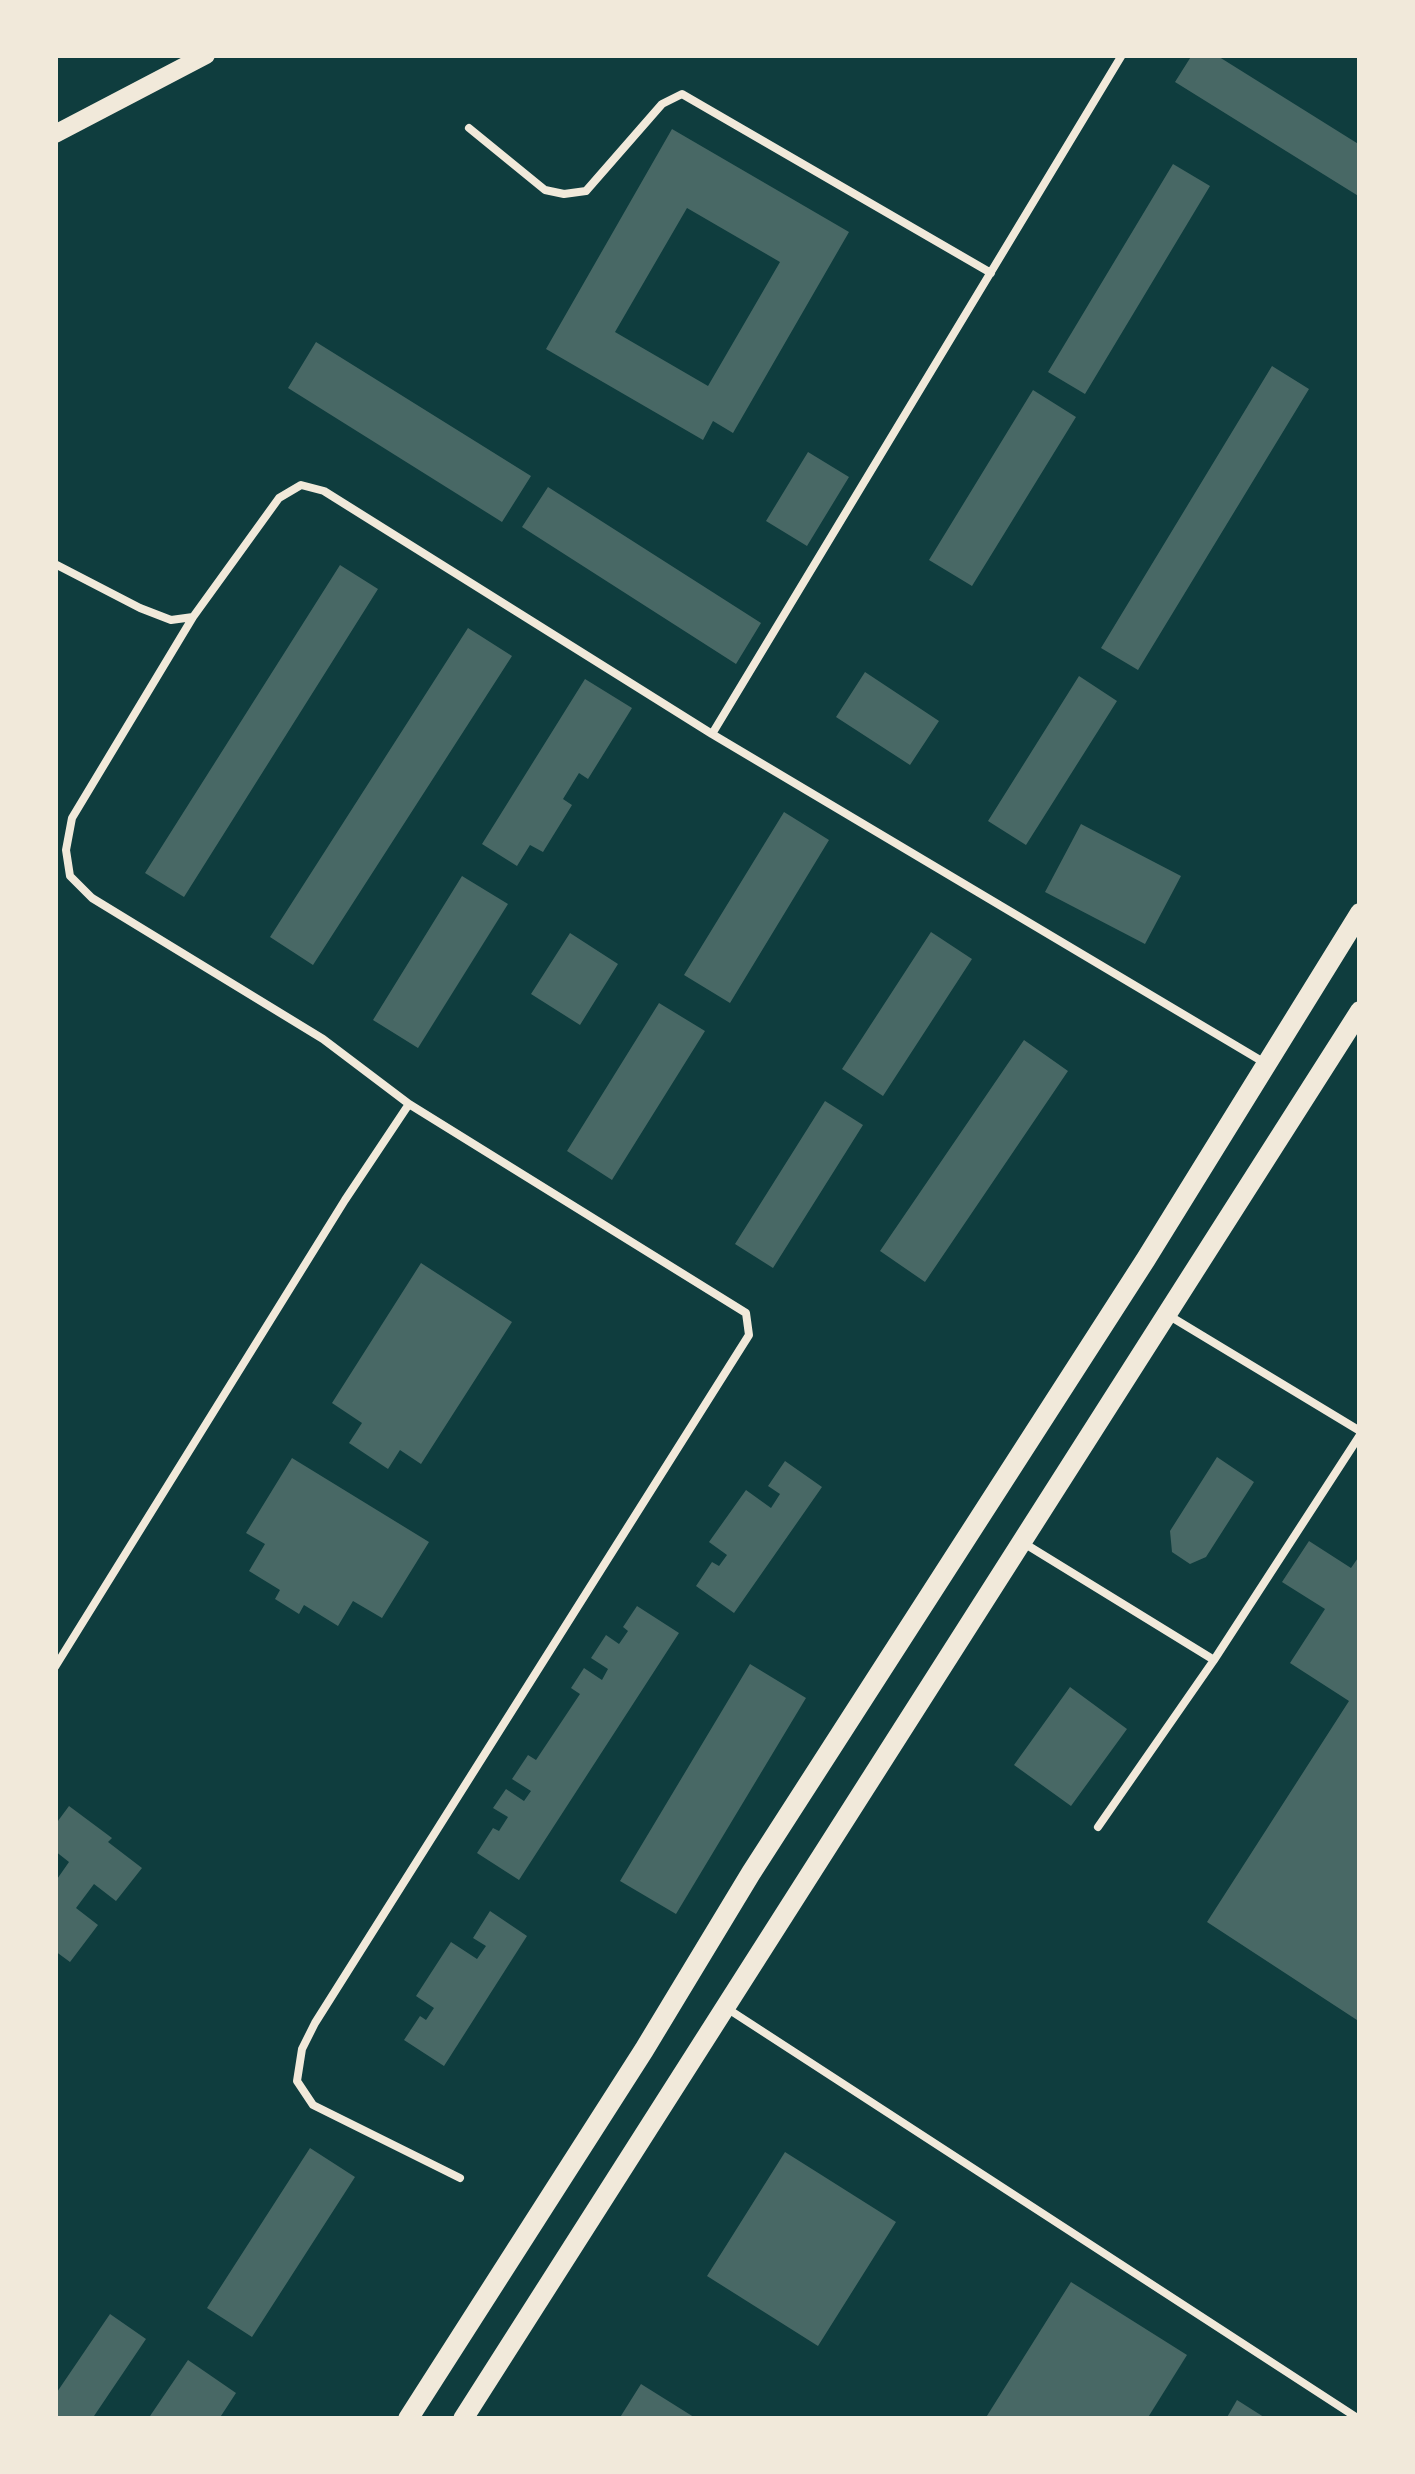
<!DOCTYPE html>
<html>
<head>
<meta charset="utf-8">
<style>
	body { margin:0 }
	#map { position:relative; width:1415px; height:2474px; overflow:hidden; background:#0f3d3e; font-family:"PT Serif",serif }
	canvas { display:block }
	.frame { position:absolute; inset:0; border:58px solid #f1e9da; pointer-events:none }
</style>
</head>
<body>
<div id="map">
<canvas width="1415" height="2474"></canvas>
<div class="frame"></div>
</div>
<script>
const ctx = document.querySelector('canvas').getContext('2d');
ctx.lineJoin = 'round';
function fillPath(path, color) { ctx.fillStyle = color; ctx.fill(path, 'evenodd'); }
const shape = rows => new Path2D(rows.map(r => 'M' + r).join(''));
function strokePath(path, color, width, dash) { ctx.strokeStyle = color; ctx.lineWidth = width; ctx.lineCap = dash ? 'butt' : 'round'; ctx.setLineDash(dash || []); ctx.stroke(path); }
fillPath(shape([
	[1192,55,1216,55,1360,145,1360,197,1175,82],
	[672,129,849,232,733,433,713,421,703,440,546,349],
	[687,208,780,262,708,386,615,332],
	[1173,164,1210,186,1085,394,1048,372],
	[316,342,531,476,502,522,288,388],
	[1272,366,1309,389,1138,670,1101,648],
	[1033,390,1076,417,972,586,929,560],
	[808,452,849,477,807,546,766,521],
	[548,487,761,623,736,664,522,527],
	[340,565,378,589,184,897,145,873],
	[468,628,512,656,313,965,270,937],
	[865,672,939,721,910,765,836,717],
	[1079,676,1117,701,1026,845,988,821],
	[585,679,632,708,588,779,579,773,563,799,572,805,543,852,530,845,517,866,482,844],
	[784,812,829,840,730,1003,684,975],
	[1081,824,1181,876,1145,944,1045,892],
	[462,876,508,904,418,1048,373,1020],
	[931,932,972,959,883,1096,842,1069],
	[570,933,618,964,580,1025,531,994],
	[659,1003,705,1031,612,1180,567,1151],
	[1024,1040,1068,1071,925,1282,880,1251],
	[825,1101,863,1125,773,1268,735,1244],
	[421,1263,512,1322,421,1464,400,1450,388,1469,349,1443,362,1423,332,1403],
	[1217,1457,1254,1482,1206,1557,1190,1564,1172,1552,1170,1531],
	[292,1458,429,1542,382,1618,353,1601,338,1626,304,1605,299,1614,275,1599,280,1590,249,1571,265,1544,246,1533],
	[785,1461,822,1487,734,1613,696,1586,712,1562,719,1566,727,1555,709,1542,746,1490,771,1508,780,1494,768,1486],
	[1309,1541,1351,1568,1360,1555,1360,2022,1207,1922,1349,1701,1290,1663,1325,1609,1282,1582],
	[637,1606,679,1633,519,1880,477,1853,493,1828,499,1831,508,1817,493,1808,506,1789,524,1801,531,1791,512,1779,528,1755,536,1760,580,1694,571,1688,584,1668,602,1680,608,1669,591,1658,606,1635,619,1644,628,1631,623,1627],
	[750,1664,806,1698,676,1914,620,1881],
	[1070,1687,1127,1729,1071,1806,1014,1765],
	[69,1806,112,1838,108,1842,142,1868,116,1901,94,1884,76,1908,98,1925,70,1962,55,1951,55,1882,69,1862,55,1851,55,1825],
	[490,1911,527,1936,444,2066,404,2040,420,2016,426,2020,434,2008,416,1996,451,1942,477,1959,486,1946,473,1938],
	[310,2148,355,2177,252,2337,207,2308],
	[785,2152,896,2222,818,2346,707,2276],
	[1071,2282,1187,2355,1147,2419,985,2419],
	[110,2314,146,2339,92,2419,61,2419,55,2415,55,2395],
	[188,2360,236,2393,219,2419,148,2419],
	[641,2384,697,2419,619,2419],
	[1237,2400,1267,2419,1226,2419]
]), '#486865');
strokePath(shape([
	[469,128,545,190,564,194,586,191,662,104,682,94,991,273],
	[55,564,140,608,171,620,193,617,279,498,301,485,324,491,712,734,1265,1063],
	[712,734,1122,55],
	[409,1104,746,1313,749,1335,315,2023,302,2049,297,2081,313,2105,460,2178],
	[1168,1315,1360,1431],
	[1022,1542,1214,1660],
	[55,1667,345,1200,409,1104,323,1039,92,898,70,876,66,850,72,818,193,617],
	[1098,1827,1214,1660,1360,1435],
	[728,2009,1359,2419]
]), '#f1e9da', 8);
strokePath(shape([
	[55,134,206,55]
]), '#f1e9da', 18);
strokePath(shape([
	[408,2419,644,2050,751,1873,1146,1259,1360,913],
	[463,2419,1360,1011]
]), '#f1e9da', 20);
</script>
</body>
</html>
